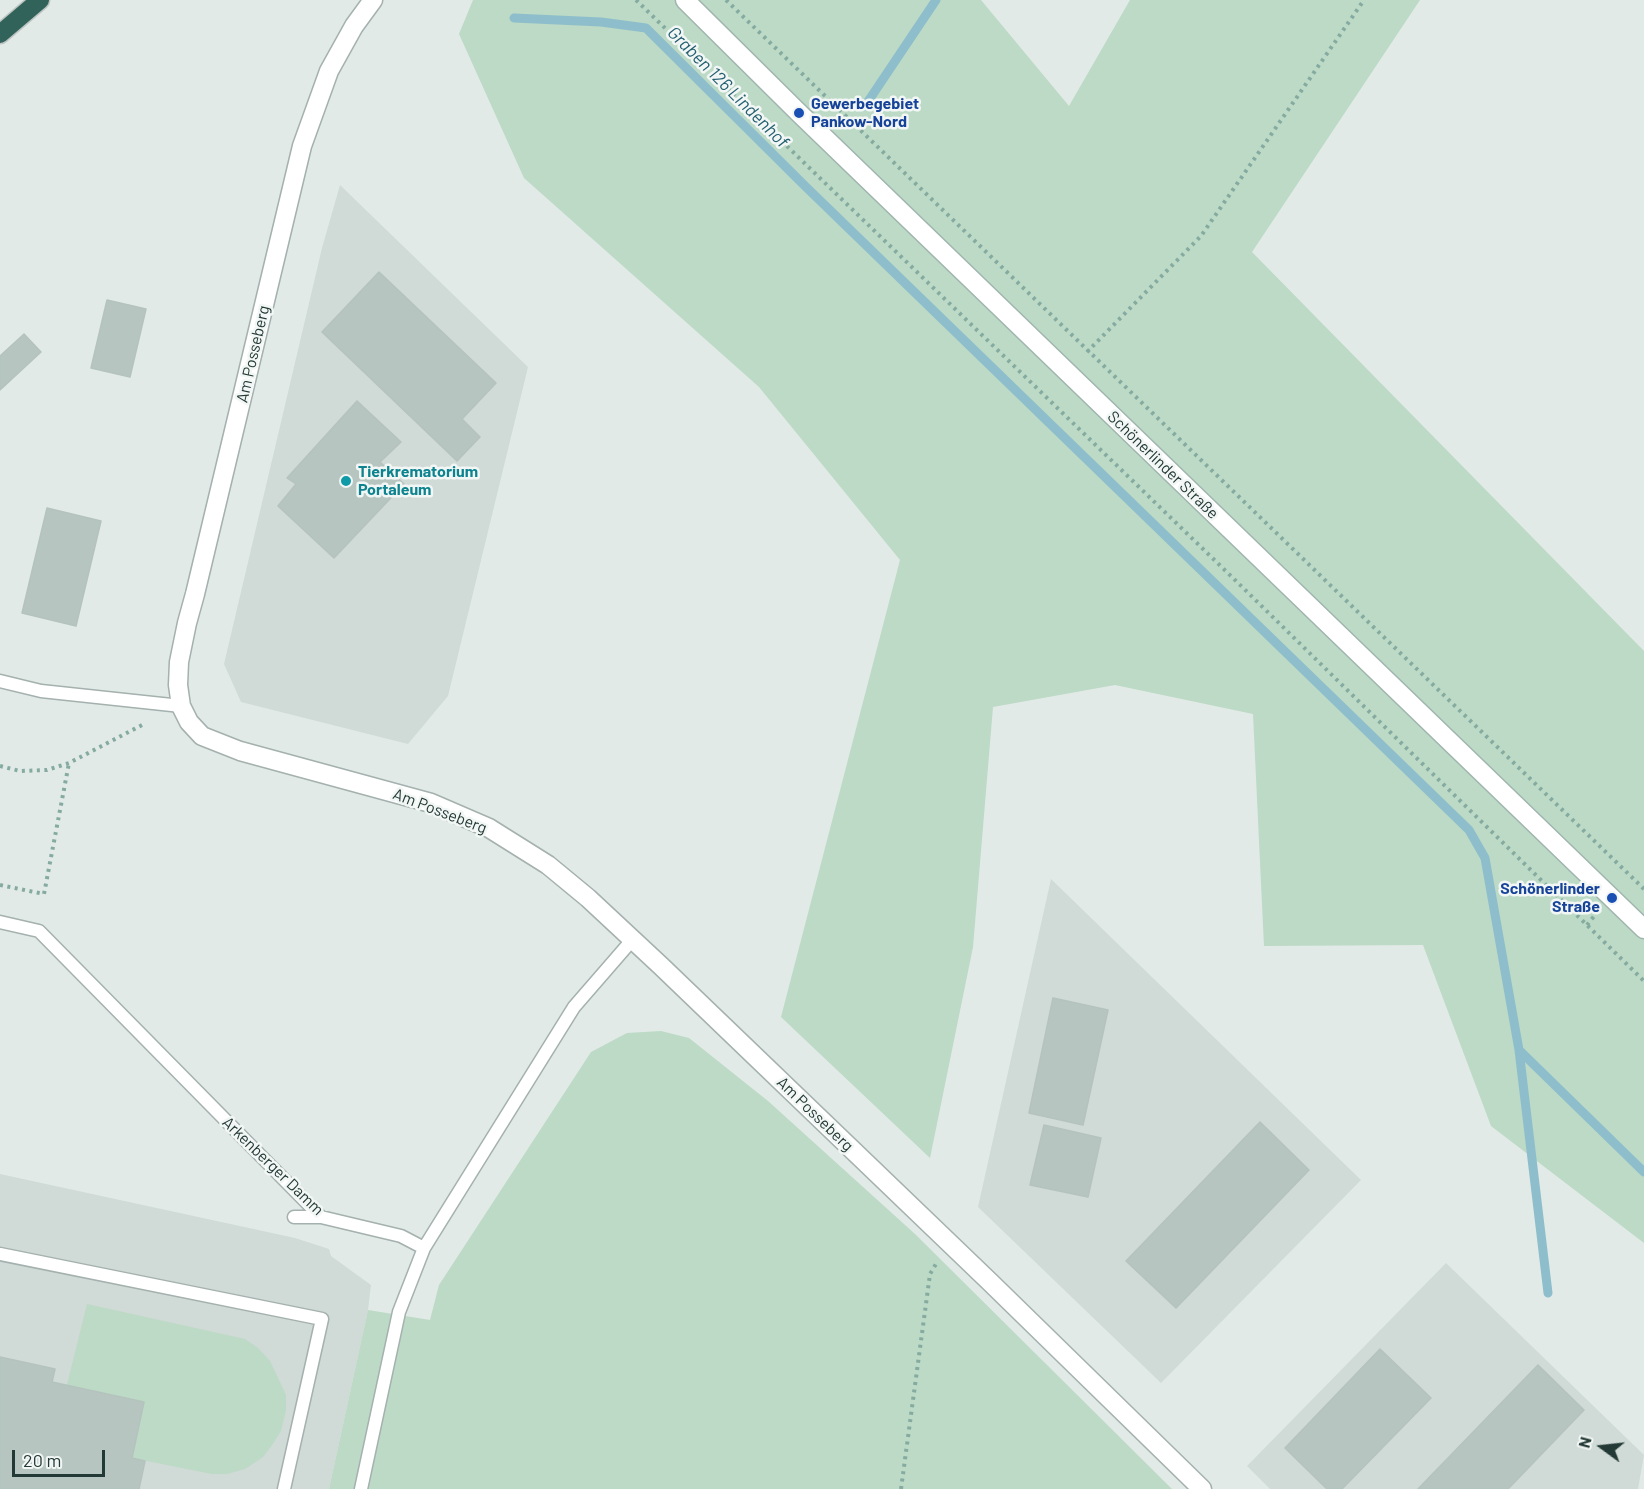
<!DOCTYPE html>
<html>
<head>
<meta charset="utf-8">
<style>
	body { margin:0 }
	#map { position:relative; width:1644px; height:1489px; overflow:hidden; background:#e1eae7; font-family:Barlow,sans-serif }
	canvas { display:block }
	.north { position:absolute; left:1572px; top:1417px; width:60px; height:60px; -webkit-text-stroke:4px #f2f7f5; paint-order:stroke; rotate:285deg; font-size:16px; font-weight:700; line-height:24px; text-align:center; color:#233935 }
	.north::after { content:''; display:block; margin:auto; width:21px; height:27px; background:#233935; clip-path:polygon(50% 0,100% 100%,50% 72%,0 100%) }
	.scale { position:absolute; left:12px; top:1450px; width:93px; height:27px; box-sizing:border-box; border:3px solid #233935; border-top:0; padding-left:8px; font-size:18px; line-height:21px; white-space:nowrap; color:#233935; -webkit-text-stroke:4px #f2f7f5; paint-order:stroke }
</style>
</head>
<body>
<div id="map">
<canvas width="1644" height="1489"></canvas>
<div class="north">N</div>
<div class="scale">20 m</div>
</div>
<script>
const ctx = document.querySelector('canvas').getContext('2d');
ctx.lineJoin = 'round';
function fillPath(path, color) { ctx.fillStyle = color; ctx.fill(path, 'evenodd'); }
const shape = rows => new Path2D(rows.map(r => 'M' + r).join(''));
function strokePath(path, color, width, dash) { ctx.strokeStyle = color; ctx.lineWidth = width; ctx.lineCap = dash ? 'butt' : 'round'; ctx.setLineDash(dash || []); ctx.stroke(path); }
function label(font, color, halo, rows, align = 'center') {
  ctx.font = font + ' Barlow,sans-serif'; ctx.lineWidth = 5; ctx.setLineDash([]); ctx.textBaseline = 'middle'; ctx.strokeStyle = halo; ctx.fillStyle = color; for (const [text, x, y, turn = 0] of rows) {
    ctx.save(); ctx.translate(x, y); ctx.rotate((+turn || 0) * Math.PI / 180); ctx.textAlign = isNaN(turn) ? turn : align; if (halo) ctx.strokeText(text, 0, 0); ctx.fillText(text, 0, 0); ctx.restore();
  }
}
fillPath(shape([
	[340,185,528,367,448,696,408,744,241,702,224,664,322,248],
	[1051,879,1361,1180,1161,1383,978,1207],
	[0,1174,295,1238,329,1249,331,1256,371,1285,368,1310,329,1489,0,1489],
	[1446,1263,1644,1455,1638,1489,1270,1489,1247,1466]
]), '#d0dad6');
fillPath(shape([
	[473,0,981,0,1069,106,1130,0,1420,0,1252,252,1644,651,1644,1243,1491,1126,1423,945,1264,946,1253,714,1115,685,993,707,973,947,930,1158,781,1017,900,560,759,387,524,178,459,34],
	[661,1031,689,1038,768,1101,915,1234,1172,1489,329,1489,368,1310,430,1320,439,1285,591,1052,627,1033],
	[87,1304,245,1339,258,1348,270,1361,286,1395,286,1411,281,1431,272,1445,263,1457,245,1469,227,1474,212,1474,132,1458,144,1402,67,1385]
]), '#bcdac5');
strokePath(shape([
	[514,18,601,22,646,28,805,186,1469,830,1485,858,1519,1050,1548,1293],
	[865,106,936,0],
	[1519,1050,1644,1172]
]), '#8ebecb', 9);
const building = shape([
	[379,272,496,383,462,419,480,437,457,461,322,332,379,272],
	[107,300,146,309,130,377,91,368,107,300],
	[24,334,41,352,0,390,0,356,24,334],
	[357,401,401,442,380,462,404,484,334,558,278,506,296,484,287,478,357,401],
	[47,508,101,521,76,626,22,613,47,508],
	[1053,998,1108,1010,1083,1125,1029,1113,1053,998],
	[1260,1122,1309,1170,1176,1308,1126,1261,1260,1122],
	[1044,1125,1101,1138,1088,1197,1030,1185,1044,1125],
	[1380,1349,1431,1398,1342,1489,1327,1489,1285,1448,1380,1349],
	[0,1357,55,1369,52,1382,144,1402,132,1458,145,1461,139,1489,0,1489,0,1357],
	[1538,1365,1584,1410,1508,1489,1418,1489,1538,1365]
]);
fillPath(building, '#b7c5c0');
strokePath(building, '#b4c3be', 1.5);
const lane = shape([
	[0,681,41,691,181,706],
	[0,922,39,931,321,1217,401,1236,424,1248],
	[294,1217,321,1217],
	[0,1254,322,1319,284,1489],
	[361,1489,399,1312,424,1248,574,1007,633,939]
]);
const street = shape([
	[373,0,354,26,329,71,302,146,195,594,187,623,179,662,178,685,181,706,189,722,202,736,240,751,431,803,489,828,548,865,588,898,661,966,990,1282,1202,1489]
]);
const secondary = shape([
	[685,0,799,113,1644,929]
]);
const highway = shape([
	[0,34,40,0]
]);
strokePath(lane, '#a4b1ae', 15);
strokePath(street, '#a4b1ae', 21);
strokePath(secondary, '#a1b5af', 21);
strokePath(highway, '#bdc4c2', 21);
strokePath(shape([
	[636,0,1233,578,1644,981],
	[726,0,1644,889],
	[1087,352,1201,236,1364,0],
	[0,766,20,771,47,770,69,763,144,724],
	[0,885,44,894,69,763],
	[1587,925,1595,915],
	[901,1489,930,1274,936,1264]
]), '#85aba1', 4, [3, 4.5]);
strokePath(lane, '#fff', 12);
strokePath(street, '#fff', 18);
strokePath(secondary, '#fff', 18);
strokePath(highway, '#32635b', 18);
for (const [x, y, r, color] of [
	[799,113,6,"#1a4fb4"],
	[346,481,6,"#0f9aa8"],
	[1612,898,6,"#1a4fb4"]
]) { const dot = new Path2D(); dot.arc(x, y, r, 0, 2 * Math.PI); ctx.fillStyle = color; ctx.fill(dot); strokePath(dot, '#f2f7f5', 2); }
label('bold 16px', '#164399', '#f2f7f5', [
	["Gewerbegebiet",811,104],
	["Pankow-Nord",811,122],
	["Schönerlinder",1600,889,"right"],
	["Straße",1600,907,"right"]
], 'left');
label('16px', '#233935', '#f2f7f5', [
	["Am Posseberg",253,354,-77],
	["Schönerlinder Straße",1163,465,44],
	["Am Posseberg",440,811,21],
	["Am Posseberg",815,1114,44],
	["Arkenberger Damm",273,1166,44]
]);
label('bold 16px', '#0d838f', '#f2f7f5', [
	["Tierkrematorium",358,472],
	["Portaleum",358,490]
], 'left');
label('italic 18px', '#235f70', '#f2f7f5', [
	["Graben 126 Lindenhof",728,87,45]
]);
</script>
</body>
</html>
